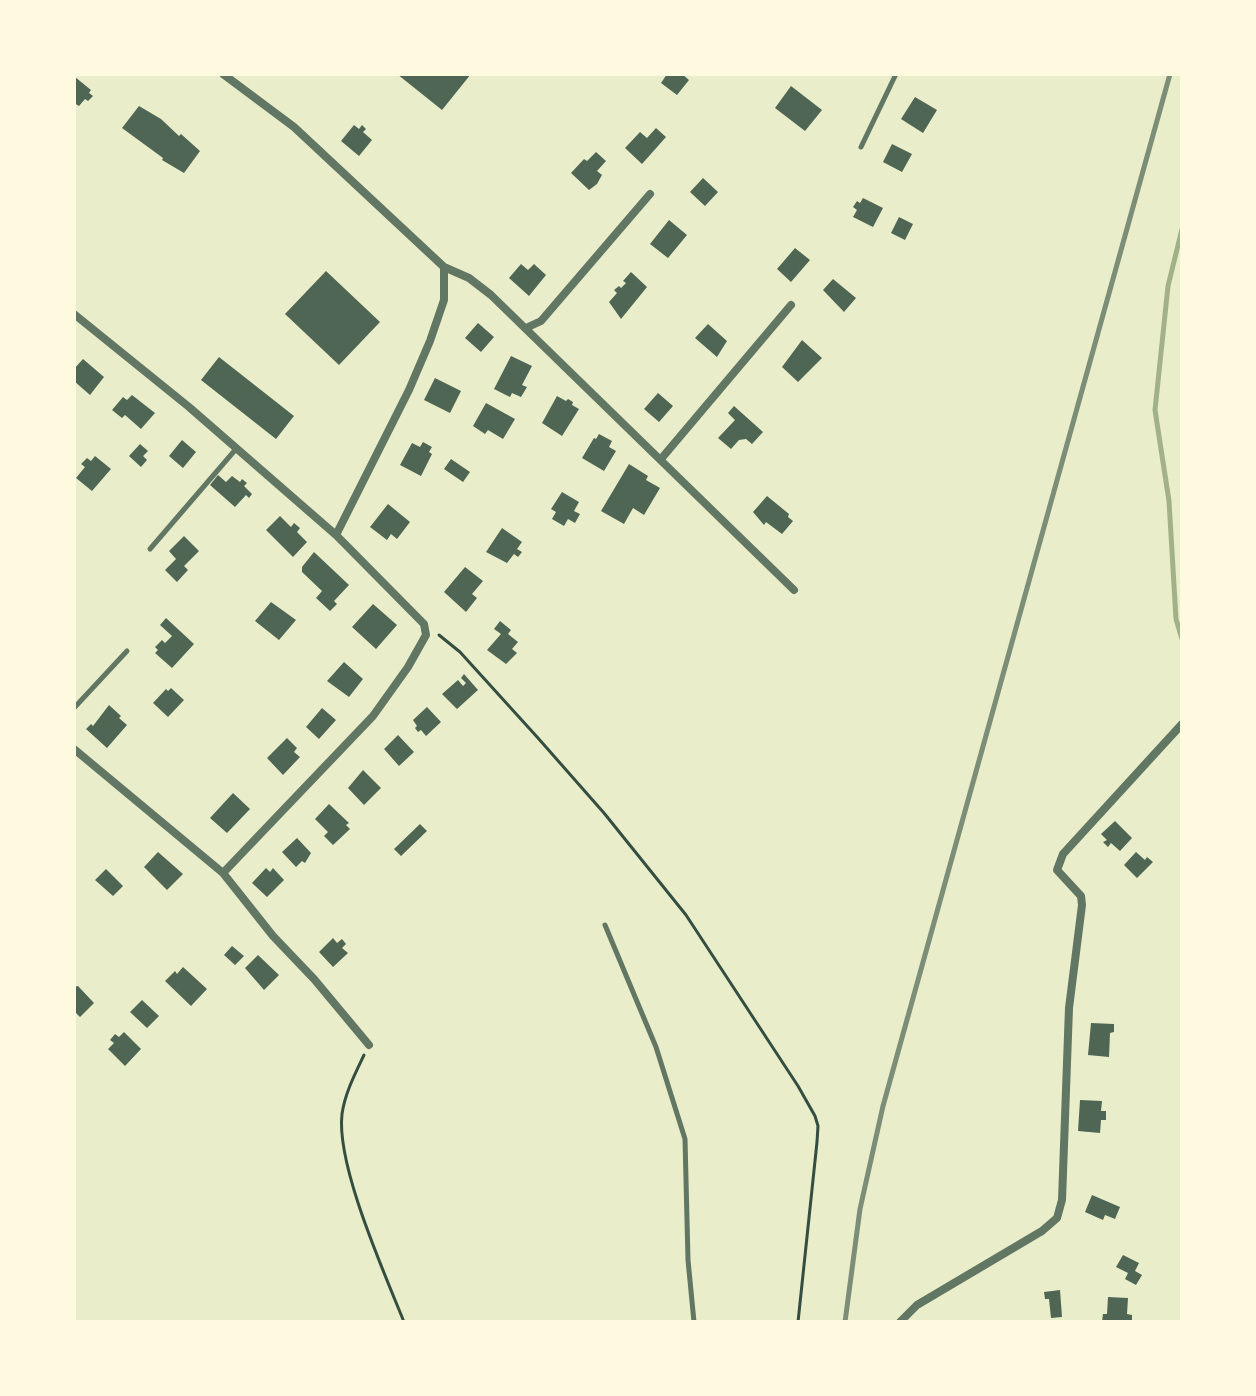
<!DOCTYPE html>
<style>
body{margin:0}
#map{position:relative;width:1256px;height:1396px;overflow:hidden;background:#e9edc9;font-family:"Source Serif 4",serif}
canvas{display:block}
.frame{position:absolute;inset:0;border:76px solid #fefae0;pointer-events:none}
</style>
<div id="map">
<canvas width="1256" height="1396"></canvas>
<div class="frame"></div>
</div>
<script>
const ctx = document.querySelector('canvas').getContext('2d');
ctx.lineJoin = 'round';
function trace(path, color, width, dash) { ctx.strokeStyle = color; ctx.lineWidth = width; ctx.lineCap = dash ? 'butt' : 'round'; ctx.setLineDash(dash || []); ctx.stroke(path); }
function paint(path, color) { ctx.fillStyle = color; ctx.fill(path, 'evenodd'); }
trace(new Path2D(`
 M 1182,229 L 1168,286 L 1155,410 L 1169,501 L 1176,619 L 1182,639`), '#a3b18a', 5);
paint(new Path2D(`
 M 397,74 L 471,74 L 442,110 Z
 M 667,74 L 682,74 L 689,80 L 677,95 L 661,83 Z
 M 75,77 L 91,90 L 89,93 L 93,96 L 88,101 L 85,99 L 79,106 L 74,103 Z
 M 791,86 L 822,110 L 805,131 L 775,108 Z
 M 915,97 L 937,110 L 923,133 L 901,119 Z
 M 139,106 L 161,119 L 179,136 L 181,134 L 200,151 L 184,173 L 162,160 L 163,158 L 122,128 Z
 M 354,125 L 359,129 L 362,125 L 366,129 L 363,132 L 372,140 L 359,156 L 341,141 Z
 M 656,128 L 666,137 L 642,164 L 625,148 L 640,132 L 647,138 Z
 M 892,144 L 912,154 L 902,172 L 883,162 Z
 M 596,152 L 606,161 L 597,171 L 602,175 L 597,184 L 589,190 L 571,173 L 584,159 L 587,161 Z
 M 703,178 L 718,192 L 705,206 L 690,192 Z
 M 863,198 L 883,208 L 873,227 L 853,217 L 857,210 L 853,207 L 857,201 L 860,203 Z
 M 899,217 L 913,224 L 905,240 L 891,233 Z
 M 669,220 L 687,235 L 668,258 L 650,244 Z
 M 795,248 L 810,260 L 791,282 L 777,269 Z
 M 521,264 L 528,270 L 534,264 L 546,275 L 529,296 L 509,278 Z
 M 326,271 L 380,322 L 339,365 L 285,314 Z
 M 631,272 L 647,287 L 621,319 L 609,302 L 617,293 L 614,290 L 619,286 L 621,288 L 626,283 L 623,281 Z
 M 833,279 L 856,298 L 844,312 L 823,290 Z
 M 478,323 L 494,337 L 481,352 L 465,338 Z
 M 708,324 L 727,341 L 717,357 L 695,338 Z
 M 802,340 L 822,358 L 798,382 L 782,367 Z
 M 511,356 L 532,366 L 522,385 L 527,387 L 521,397 L 512,393 L 510,397 L 494,389 Z
 M 219,357 L 294,416 L 276,439 L 201,380 Z
 M 83,359 L 104,377 L 90,395 L 74,381 L 74,369 Z
 M 435,378 L 461,391 L 450,413 L 424,400 Z
 M 658,393 L 673,406 L 659,422 L 644,409 Z
 M 132,395 L 155,413 L 141,429 L 125,415 L 122,418 L 112,410 L 123,397 L 127,400 Z
 M 557,396 L 566,401 L 568,399 L 573,402 L 572,405 L 579,409 L 562,436 L 542,423 Z
 M 486,403 L 515,419 L 503,439 L 488,430 L 485,434 L 473,426 Z
 M 734,406 L 763,432 L 752,444 L 746,439 L 739,440 L 731,449 L 718,438 L 735,420 L 728,413 Z
 M 599,434 L 612,441 L 609,447 L 616,451 L 604,471 L 582,458 L 594,438 L 596,439 Z
 M 182,440 L 196,452 L 183,468 L 169,456 Z
 M 423,442 L 432,447 L 429,452 L 432,454 L 421,476 L 400,465 L 412,443 L 420,447 Z
 M 140,444 L 148,451 L 143,456 L 147,460 L 141,467 L 129,456 Z
 M 95,456 L 111,469 L 92,491 L 76,478 L 85,467 L 81,464 L 87,458 L 91,461 Z
 M 451,459 L 470,472 L 463,482 L 444,469 Z
 M 629,464 L 648,476 L 646,480 L 660,488 L 644,515 L 633,508 L 624,524 L 601,511 Z
 M 218,475 L 226,482 L 232,476 L 240,482 L 242,479 L 247,483 L 244,486 L 252,494 L 249,498 L 246,495 L 235,507 L 210,485 Z
 M 562,492 L 579,502 L 574,511 L 580,514 L 575,523 L 568,519 L 564,526 L 552,519 L 556,512 L 551,509 Z
 M 767,496 L 789,514 L 788,517 L 793,521 L 782,534 L 766,522 L 764,525 L 753,512 Z
 M 388,504 L 410,522 L 397,539 L 391,534 L 387,540 L 370,527 Z
 M 280,516 L 291,527 L 294,523 L 300,528 L 297,532 L 307,542 L 293,557 L 266,530 Z
 M 502,528 L 522,542 L 517,549 L 522,552 L 518,557 L 514,554 L 507,563 L 486,552 Z
 M 184,536 L 199,551 L 184,566 L 188,570 L 177,582 L 165,570 L 176,559 L 169,551 Z
 M 314,552 L 349,585 L 334,601 L 337,604 L 330,611 L 316,598 L 322,591 L 302,572 L 302,567 Z
 M 465,567 L 483,581 L 472,594 L 477,598 L 466,612 L 444,592 Z
 M 271,602 L 296,620 L 279,640 L 255,621 Z
 M 373,604 L 397,625 L 376,649 L 352,627 Z
 M 166,618 L 194,644 L 172,668 L 155,653 L 158,650 L 155,647 L 162,640 L 165,643 L 172,636 L 160,625 Z
 M 500,621 L 511,630 L 508,634 L 518,642 L 512,649 L 517,653 L 506,664 L 487,650 L 501,634 L 494,629 Z
 M 344,662 L 363,679 L 349,697 L 327,681 Z
 M 464,674 L 478,690 L 457,709 L 442,694 L 458,680 L 463,686 L 466,683 L 461,678 Z
 M 171,688 L 184,700 L 168,717 L 153,703 L 166,689 L 168,691 Z
 M 109,705 L 121,716 L 119,718 L 127,725 L 107,748 L 86,729 L 91,724 L 93,726 Z
 M 427,707 L 441,722 L 426,736 L 421,730 L 418,732 L 415,728 L 417,726 L 413,720 Z
 M 322,708 L 336,720 L 319,739 L 306,727 Z
 M 398,735 L 414,752 L 399,766 L 384,749 Z
 M 287,738 L 297,748 L 294,752 L 300,757 L 283,775 L 267,758 Z
 M 363,770 L 381,788 L 364,805 L 348,788 Z
 M 233,793 L 250,809 L 227,833 L 210,818 Z
 M 329,804 L 349,823 L 346,825 L 350,829 L 333,845 L 324,836 L 328,832 L 315,819 Z
 M 1115,821 L 1132,838 L 1120,851 L 1111,843 L 1108,847 L 1103,842 L 1107,840 L 1101,834 Z
 M 420,824 L 427,831 L 401,856 L 394,849 Z
 M 297,838 L 311,853 L 305,863 L 302,861 L 296,867 L 282,852 Z
 M 158,852 L 183,874 L 167,890 L 144,867 Z
 M 1136,852 L 1145,860 L 1147,857 L 1153,862 L 1137,878 L 1124,865 Z
 M 266,868 L 270,872 L 273,868 L 284,880 L 267,897 L 252,883 Z
 M 106,869 L 123,886 L 113,896 L 95,880 Z
 M 333,938 L 337,943 L 342,939 L 346,944 L 342,948 L 348,953 L 333,967 L 319,952 Z
 M 232,946 L 244,956 L 235,965 L 224,955 Z
 M 258,955 L 279,975 L 264,990 L 245,968 Z
 M 183,967 L 207,989 L 191,1006 L 165,981 L 175,971 L 177,974 Z
 M 78,986 L 94,1003 L 80,1017 L 74,1011 L 74,987 Z
 M 142,1000 L 159,1016 L 147,1028 L 130,1012 Z
 M 1091,1023 L 1114,1024 L 1114,1032 L 1110,1033 L 1109,1057 L 1088,1055 Z
 M 124,1032 L 141,1049 L 125,1066 L 108,1049 L 114,1043 L 110,1040 L 115,1034 L 119,1037 Z
 M 1080,1100 L 1102,1101 L 1101,1111 L 1106,1111 L 1106,1120 L 1101,1120 L 1100,1133 L 1078,1131 Z
 M 1092,1195 L 1120,1207 L 1115,1219 L 1105,1215 L 1103,1220 L 1085,1212 Z
 M 1123,1255 L 1139,1263 L 1135,1271 L 1142,1275 L 1136,1285 L 1125,1279 L 1128,1273 L 1116,1267 Z
 M 1060,1290 L 1062,1317 L 1051,1318 L 1049,1299 L 1045,1299 L 1044,1292 Z
 M 1108,1297 L 1128,1298 L 1127,1314 L 1132,1315 L 1132,1322 L 1102,1322 L 1103,1314 L 1107,1314 Z`), '#4f6655');
trace(new Path2D(`
 M 439,635 L 460,652 L 538,738 L 604,813 L 686,915 L 798,1086 L 815,1116 L 818,1126 L 817,1142 L 798,1322
 M 364,1055 C 355,1074 345,1093 342,1114 C 336,1165 384,1272 404,1322`), '#344e41', 3);
trace(new Path2D(`
 M 861,147 L 896,74
 M 150,549 L 236,449
 M 74,708 L 127,651
 M 605,925 L 656,1047 L 685,1139 L 688,1260 L 694,1322`), '#617663', 5);
trace(new Path2D(`
 M 223,74 L 294,127 L 444,267 L 444,300 L 430,341 L 409,390 L 336,535
 M 444,267 L 469,278 L 491,295 L 794,590
 M 74,314 L 189,407 L 336,535 L 424,624 L 426,635 L 408,667 L 373,716 L 223,873
 M 526,328 L 541,321 L 650,194
 M 661,459 L 791,305
 M 74,749 L 223,873 L 273,936 L 314,979 L 369,1045
 M 900,1322 L 917,1305 L 1042,1231 L 1057,1218 L 1062,1200 L 1069,1008 L 1082,905 L 1081,896 L 1057,870 L 1063,854 L 1182,724`), '#617663', 8);
trace(new Path2D(`
 M 845,1322 L 860,1209 L 883,1106 L 1170,74`), '#7c8e77', 5);
</script>
